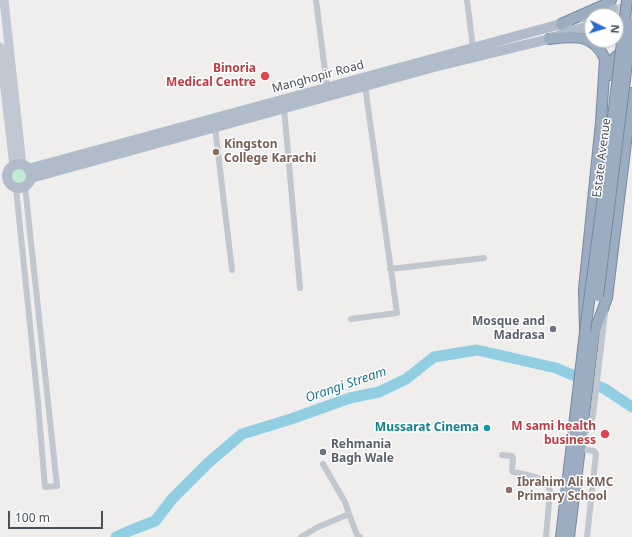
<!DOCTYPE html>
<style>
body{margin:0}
#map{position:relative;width:632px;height:537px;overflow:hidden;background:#f0eeed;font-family:"Noto Sans",sans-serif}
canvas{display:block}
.north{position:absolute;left:584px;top:8px;width:40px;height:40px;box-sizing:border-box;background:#fff;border:1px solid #b6b9bd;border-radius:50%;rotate:95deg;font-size:11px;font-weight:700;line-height:16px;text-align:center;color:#485059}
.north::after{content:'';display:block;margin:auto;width:14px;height:18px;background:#2b6bcd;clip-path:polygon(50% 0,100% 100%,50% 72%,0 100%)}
.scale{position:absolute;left:8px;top:511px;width:95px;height:18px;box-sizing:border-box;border:2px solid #485059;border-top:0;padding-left:5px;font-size:12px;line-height:14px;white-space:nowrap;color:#485059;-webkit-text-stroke:3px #fff;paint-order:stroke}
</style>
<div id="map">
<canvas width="632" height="537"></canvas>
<div class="north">N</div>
<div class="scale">100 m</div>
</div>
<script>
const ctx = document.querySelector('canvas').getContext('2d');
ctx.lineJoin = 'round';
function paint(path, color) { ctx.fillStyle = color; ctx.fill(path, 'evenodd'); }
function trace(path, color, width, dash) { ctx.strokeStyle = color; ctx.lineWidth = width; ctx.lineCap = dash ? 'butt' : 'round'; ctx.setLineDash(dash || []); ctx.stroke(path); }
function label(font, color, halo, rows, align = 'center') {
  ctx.font = font + ' "Noto Sans",sans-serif'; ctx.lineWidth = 3; ctx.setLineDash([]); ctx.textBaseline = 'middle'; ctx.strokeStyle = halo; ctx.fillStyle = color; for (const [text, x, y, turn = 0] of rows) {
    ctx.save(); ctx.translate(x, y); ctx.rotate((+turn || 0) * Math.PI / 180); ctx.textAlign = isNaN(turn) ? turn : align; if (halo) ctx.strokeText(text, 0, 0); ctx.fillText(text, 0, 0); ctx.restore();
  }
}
paint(new Path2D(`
 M9 176a9 9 0 1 1 18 0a9 9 0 1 1-18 0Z`), '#c0ead2');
trace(new Path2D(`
 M 116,537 L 134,529 L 155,521 L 173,498 L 208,463 L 242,434 L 291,419 L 350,398 L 379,392 L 406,379 L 434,357 L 477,350 L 556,368 L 605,389 L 632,407`), '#91cee2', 11);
trace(new Path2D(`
 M 613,9 L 632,9
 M 616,19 L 632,19`), '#cececf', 10, [10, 5]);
const trunk = new Path2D(`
 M 561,24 L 604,5 L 611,0
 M 549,39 C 574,36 593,33 605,59 L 601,122 L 584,289 L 585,332 L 561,537
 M 610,75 C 612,63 612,51 628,56
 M 594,333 L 607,298 L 632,93
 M 569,537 L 595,326`);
trace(trunk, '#7589a3', 12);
trace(new Path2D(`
 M 316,0 L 327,87
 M 467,0 L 473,48
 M 284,108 L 300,288
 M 215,127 L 232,270
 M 16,188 L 38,403 L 45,487 L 57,486 L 25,186
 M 390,269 L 484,258
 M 351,319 L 397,313 L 365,86
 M 584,437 L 593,416 L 605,313
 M 581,446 L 580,449 L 594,451 L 596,454 L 587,537
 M 502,455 L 512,456 L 513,458 L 512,471 L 513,472 C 526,475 547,476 550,491 L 546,537
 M 323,464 L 345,502 L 349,514
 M 301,537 L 318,527 L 349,514 L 357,535 L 360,537`), '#c0c7ce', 6);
trace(new Path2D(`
 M 4,0 L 22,165
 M 0,47 L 14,166`), '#c0c8d3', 9);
trace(new Path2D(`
 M 584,17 L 613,9
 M7 176a12 12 0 1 1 24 0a12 12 0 1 1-24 0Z
 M 28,169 L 568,22
 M 31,178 L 434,67 L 549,39 L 572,31 L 592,25`), '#b0bcca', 10);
trace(trunk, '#9dadc1', 10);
const trunkBridge = new Path2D(`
 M 598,296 L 632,23
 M 585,332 L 608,159 L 627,0`);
trace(trunkBridge, '#7589a3', 12, []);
trace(trunkBridge, '#9dadc1', 10);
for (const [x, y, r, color] of [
 [265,76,5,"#e0444e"],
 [216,152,4,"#8d6e63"],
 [553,329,4,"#6b7280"],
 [487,428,4,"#0f9aa8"],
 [605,434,5,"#e0444e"],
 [323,452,4,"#6b7280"],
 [509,490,4,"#8d6e63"]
]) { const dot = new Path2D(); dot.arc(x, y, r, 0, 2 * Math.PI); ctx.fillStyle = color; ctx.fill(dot); trace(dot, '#fff', 1.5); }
label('bold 12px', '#be3a42', '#fff', [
 ["Binoria",256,69],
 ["Medical Centre",256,83],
 ["M sami health",596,427],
 ["business",596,441]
], 'right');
label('12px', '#485059', '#fff', [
 ["Manghopir Road",318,77,-15],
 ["Estate Avenue",602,158,-83]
]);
label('bold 12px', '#785e54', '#fff', [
 ["Kingston",224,145],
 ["College Karachi",224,159],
 ["Ibrahim Ali KMC",517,483],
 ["Primary School",517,497]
], 'left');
label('bold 12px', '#5b616d', '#fff', [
 ["Mosque and",545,322],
 ["Madrasa",545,336],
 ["Rehmania",331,445,"left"],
 ["Bagh Wale",331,459,"left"]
], 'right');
label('bold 12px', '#0d838f', '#fff', [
 ["Mussarat Cinema",479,428]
], 'right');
label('italic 13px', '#1a7a99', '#fff', [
 ["Orangi Stream",346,385,-19]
]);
</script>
